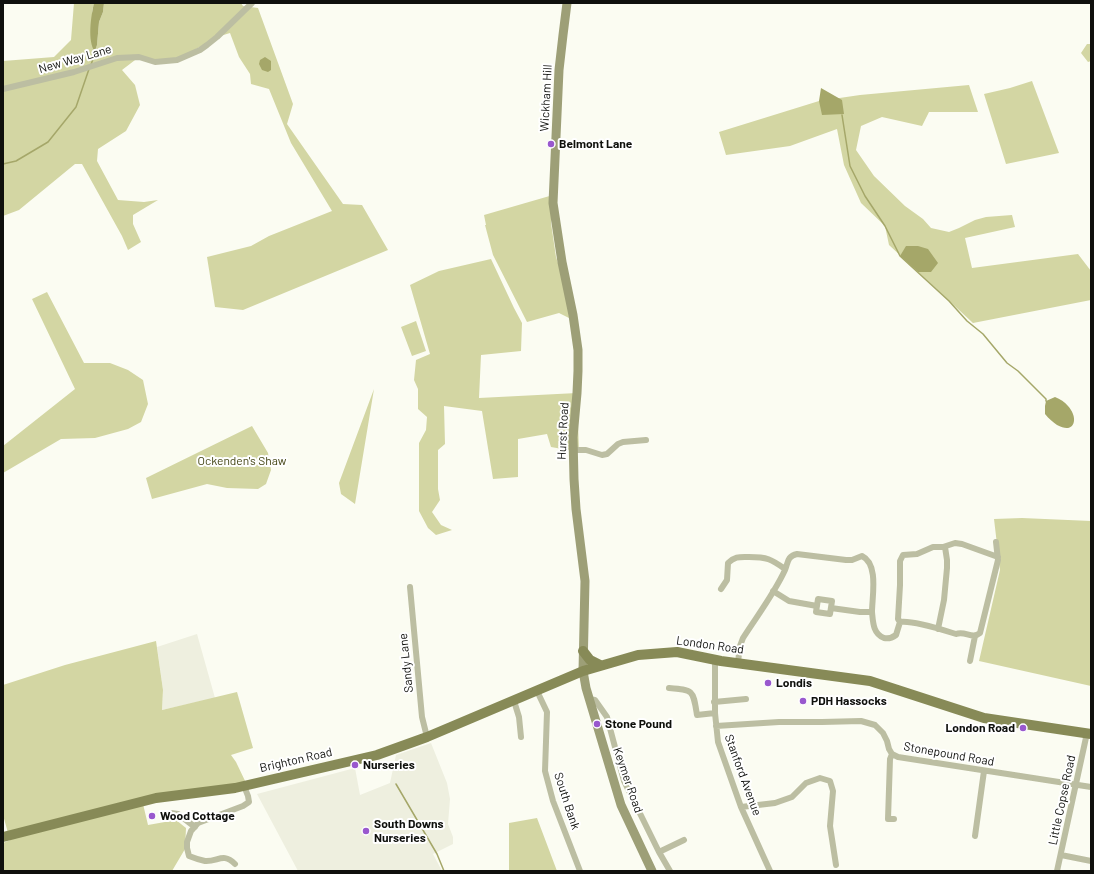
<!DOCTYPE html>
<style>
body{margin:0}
#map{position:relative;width:1094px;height:874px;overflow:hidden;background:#fbfcf2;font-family:Barlow,sans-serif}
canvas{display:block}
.frame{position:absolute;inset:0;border:4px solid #0f100d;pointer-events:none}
</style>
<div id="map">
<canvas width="1094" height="874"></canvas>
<div class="frame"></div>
</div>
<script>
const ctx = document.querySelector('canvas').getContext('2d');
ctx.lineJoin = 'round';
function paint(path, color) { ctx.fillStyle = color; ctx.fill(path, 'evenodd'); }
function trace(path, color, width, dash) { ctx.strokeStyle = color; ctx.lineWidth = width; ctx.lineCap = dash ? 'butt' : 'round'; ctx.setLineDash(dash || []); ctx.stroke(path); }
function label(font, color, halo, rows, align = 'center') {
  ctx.font = font + ' Barlow,sans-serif'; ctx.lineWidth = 4; ctx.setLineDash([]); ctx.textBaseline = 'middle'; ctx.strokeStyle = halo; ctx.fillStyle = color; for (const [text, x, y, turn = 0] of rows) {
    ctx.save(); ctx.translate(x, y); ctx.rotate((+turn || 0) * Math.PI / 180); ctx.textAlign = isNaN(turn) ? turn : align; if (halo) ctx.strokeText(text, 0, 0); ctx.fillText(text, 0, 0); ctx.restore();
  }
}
paint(new Path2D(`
 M 197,634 L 215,698 L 162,710 L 163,690 L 157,647 Z
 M 431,743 L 447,783 L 450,799 L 448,824 L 453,837 L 453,844 L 433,854 L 442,871 L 298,871 L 257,794 L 355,768 L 360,795 L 390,783 L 396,755 Z`), '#eeefdf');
paint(new Path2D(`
 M 74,3 L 94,3 L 92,12 L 95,52 L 97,45 L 99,22 L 103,12 L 104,3 L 241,3 L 243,6 L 258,8 L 293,104 L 287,124 L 343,204 L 362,205 L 388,250 L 243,310 L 215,307 L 207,257 L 251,246 L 269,236 L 332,211 L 291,143 L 269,89 L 251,84 L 250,74 L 239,57 L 230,33 L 217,37 L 177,60 L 155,62 L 139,57 L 122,70 L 135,85 L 140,105 L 126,131 L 98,149 L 97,161 L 118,200 L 144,202 L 158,200 L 133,215 L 133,224 L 141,242 L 128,250 L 122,236 L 82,164 L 75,164 L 19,210 L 3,216 L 3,61 L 54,57 L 71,40 Z
 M 1087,44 L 1091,44 L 1091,61 L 1088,62 L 1081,53 Z
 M 1032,81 L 1059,153 L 1006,164 L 984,94 L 1010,88 Z
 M 969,85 L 978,112 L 929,112 L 922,126 L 882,117 L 861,126 L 856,150 L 874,176 L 905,206 L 923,219 L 931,228 L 949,232 L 959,228 L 975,220 L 986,217 L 1012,215 L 1015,227 L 965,238 L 972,268 L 1078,254 L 1091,271 L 1091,300 L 973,323 L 889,245 L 885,226 L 861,203 L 844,165 L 837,129 L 790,146 L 726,155 L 719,132 L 819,101 L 860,95 Z
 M 553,195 L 551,223 L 556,257 L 565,284 L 573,320 L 559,313 L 527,322 L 493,255 L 485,225 L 486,225 L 484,215 Z
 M 491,259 L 514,308 L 522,323 L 521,351 L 481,355 L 479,398 L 577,393 L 579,452 L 551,447 L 547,434 L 518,439 L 518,477 L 493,479 L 482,411 L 444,406 L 445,444 L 438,450 L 438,489 L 440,500 L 432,512 L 441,525 L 452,530 L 436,535 L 428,528 L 419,511 L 419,443 L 426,430 L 427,417 L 418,409 L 418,389 L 414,380 L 416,360 L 430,354 L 410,285 L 439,271 Z
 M 47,292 L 84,363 L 110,363 L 128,370 L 143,380 L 148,404 L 141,422 L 128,429 L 95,438 L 61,439 L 3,473 L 3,446 L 75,389 L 32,299 Z
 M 416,321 L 426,351 L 412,356 L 401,327 Z
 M 374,389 L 355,504 L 341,494 L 339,483 Z
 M 252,426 L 268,453 L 271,470 L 266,484 L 258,489 L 227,488 L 207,484 L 152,499 L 146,478 Z
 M 1022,518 L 1091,521 L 1091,686 L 979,661 L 1000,570 L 994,519 Z
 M 156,641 L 163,690 L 162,710 L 237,692 L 253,748 L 231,755 L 236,762 L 247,785 L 143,804 L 148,825 L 176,820 L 186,828 L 185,849 L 172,871 L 3,871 L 3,843 L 10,840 L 3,815 L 3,685 L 65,665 Z
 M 537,818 L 557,871 L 509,871 L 509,823 Z`), '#d3d6a3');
paint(new Path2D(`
 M 94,3 L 104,3 L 103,12 L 99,22 L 97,45 L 95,52 C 87,41 91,16 94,3 Z
 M 265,57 L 271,61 L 271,70 L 268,72 L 262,70 L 259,64 L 260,60 Z
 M 821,88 L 842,100 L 844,114 L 822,115 L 819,101 Z
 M 906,246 L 918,246 L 928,249 L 938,263 L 931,272 L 918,272 L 900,256 Z
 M 1055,397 C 1060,399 1065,402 1068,406 C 1079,418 1075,435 1057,425 C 1053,422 1049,419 1045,414 L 1045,406 L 1046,401 Z`), '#a5a769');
trace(new Path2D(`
 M 91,65 L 95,52
 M 842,115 L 850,166 L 865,196 L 885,226 L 900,256 L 949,301 L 967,321 L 983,334 L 1007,363 L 1018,371 L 1046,399 L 1046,401
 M 3,164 L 16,161 L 48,142 L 76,107 L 89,69
 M 396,784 L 437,854 L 444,871`), '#a5a769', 1.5);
trace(new Path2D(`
 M 3,89 L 74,72 L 117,58 L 139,57 L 155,62 L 177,60 L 200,50 L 207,45 L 217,37 L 252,3
 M 573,450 L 586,450 L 602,455 L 607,454 L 618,444 L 623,442 L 646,440
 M 410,587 L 422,717 L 427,737
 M 721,589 L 727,580 L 728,563 C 735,556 740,557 749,557 C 767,557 771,559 785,569
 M 773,591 L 789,601 L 817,606
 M 818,599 L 832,601 L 830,614 L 816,612 Z
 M 831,608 L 860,612 L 872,612 C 873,622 873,634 884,638 C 889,639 892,638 896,635 L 900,622 C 913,620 943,630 956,634 C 965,630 972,640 980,633 L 998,560 L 996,542
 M 900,622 L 898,619 L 900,585 L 900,561 L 903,555 L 917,554 L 933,547 L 943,547 L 955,543 L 962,544 L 998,557
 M 938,629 L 944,600 L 947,568 L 947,560 L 945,547
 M 715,659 L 715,713 L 718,742 L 741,807 L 770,871
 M 970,661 L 975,636
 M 738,662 L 740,646 L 743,638 C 757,616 774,594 785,570 C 788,563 787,556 797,554 L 846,560 L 852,560 L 862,556 C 879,564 872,597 872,612
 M 669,688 C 694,690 693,690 697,715 L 715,713
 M 537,691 L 547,712 L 545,771 L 553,801 L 580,871
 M 589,699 L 595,700 L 607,717 L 624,781 L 659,852 L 670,871
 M 514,701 L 519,717 L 521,737
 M 714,702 L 746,699
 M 716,726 L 779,722 L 822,722 L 861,721 L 875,725 L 883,733 L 887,741 L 889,749 L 892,754 L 898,757 L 1091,787
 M 892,754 L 890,759 L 888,819 L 894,819
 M 741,807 L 775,803 L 792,797 L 806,783 L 820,778 L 830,781 L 833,791 L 830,826 L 836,865
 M 171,813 L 178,814 L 195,827
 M 975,836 L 984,771
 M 659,852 L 684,840
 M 1061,855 L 1091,861
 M 235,864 C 223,852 218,862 205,861 C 200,860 194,858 189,856 L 187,848 L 187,842 L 191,831 L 198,823 L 243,806 L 249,802 L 248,796 L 244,786
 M 1057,871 L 1087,733`), '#bcbea2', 6);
trace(new Path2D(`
 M 567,3 L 563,35 L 559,70 L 553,203 L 562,262 L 573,315 L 578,350 L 578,371 L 577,393 L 573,437 L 574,479 L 576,509 L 585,581 L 583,671 L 586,688 L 621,805 L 652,871`), '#9d9f77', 9);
trace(new Path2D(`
 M 583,651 L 590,660 L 600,665
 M 3,837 L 156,798 L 235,788 L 377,755 L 427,737 L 583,671 L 638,655 L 677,652 L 721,661 L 870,681 L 984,718 L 1091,734`), '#878a57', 10);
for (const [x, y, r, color] of [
 [551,144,4,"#9958ce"],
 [768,683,4,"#9958ce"],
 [803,701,4,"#9958ce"],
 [597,724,4,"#9958ce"],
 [1023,728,4,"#9958ce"],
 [355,765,4,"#9958ce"],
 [152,816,4,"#9958ce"],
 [366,831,4,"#9958ce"]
]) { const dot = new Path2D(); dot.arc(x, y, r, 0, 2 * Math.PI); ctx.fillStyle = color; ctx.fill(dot); trace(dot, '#fff', 1.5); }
label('12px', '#0f100d', '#fff', [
 ["New Way Lane",75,59,-16],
 ["Wickham Hill",546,98,-87],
 ["Hurst Road",563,431,-87],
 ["London Road",710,645,8],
 ["Sandy Lane",406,663,-96],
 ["Stonepound Road",949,754,10],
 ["Brighton Road",296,760,-13],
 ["Stanford Avenue",743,775,70],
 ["Keymer Road",628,780,71],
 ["Little Copse Road",1062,800,-78],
 ["South Bank",567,801,72]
]);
label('bold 12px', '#0f100d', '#fff', [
 ["Belmont Lane",559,144],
 ["Londis",776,683],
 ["PDH Hassocks",811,701],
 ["Stone Pound",605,724],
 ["London Road",1015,728,"right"],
 ["Nurseries",363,765],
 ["Wood Cottage",160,816],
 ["South Downs",374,824],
 ["Nurseries",374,838]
], 'left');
label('12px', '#444515', '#fff', [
 ["Ockenden's Shaw",242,461]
]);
</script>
